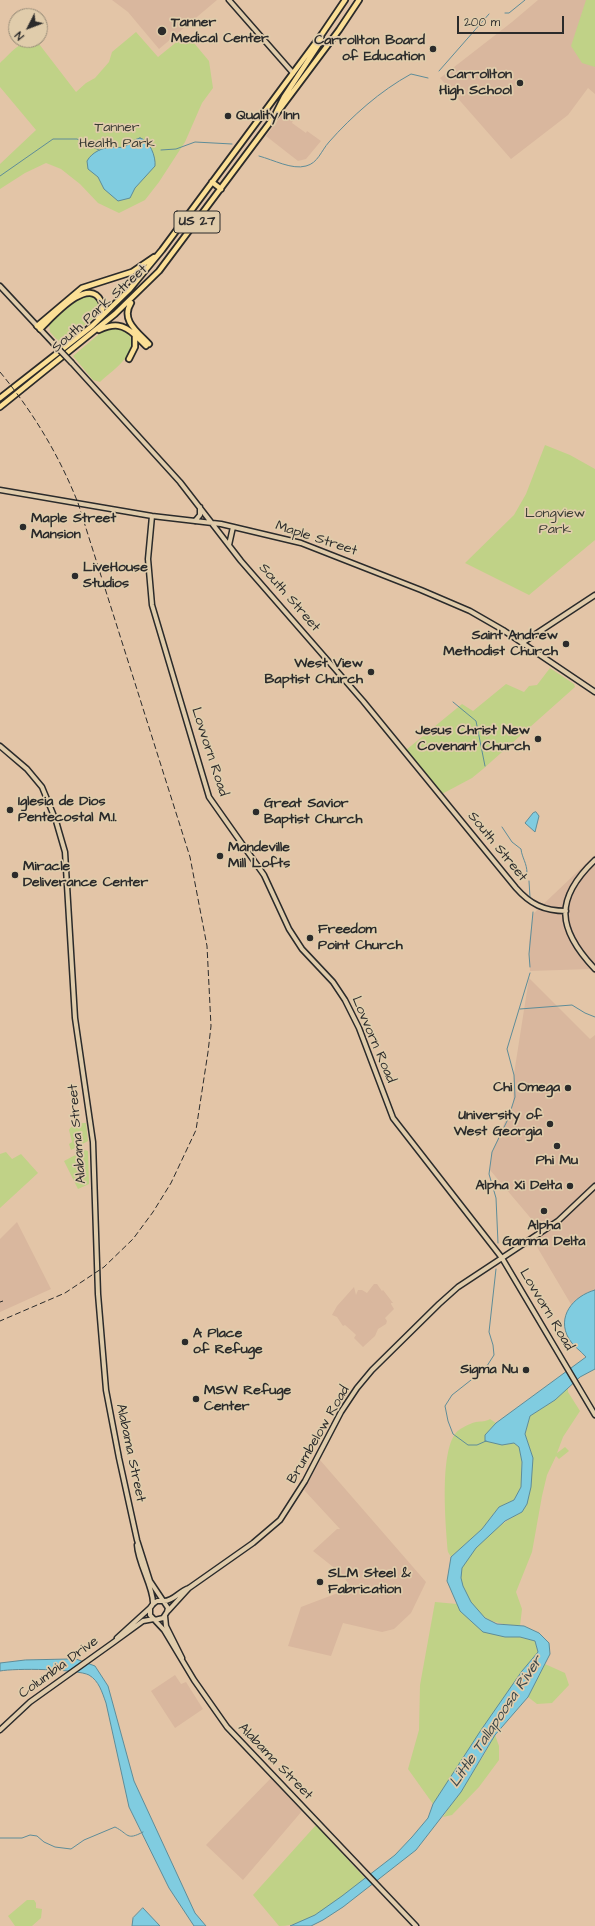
<!DOCTYPE html>
<style>
body{margin:0}
#map{position:relative;width:595px;height:1926px;overflow:hidden;background:#e3c5a7;font-family:"Architects Daughter",sans-serif}
canvas{display:block}
.north{position:absolute;left:8px;top:8px;width:40px;height:40px;box-sizing:border-box;background:#e0ccab;border:1px solid #988c78;border-radius:50%;rotate:228deg;font-size:11px;font-weight:700;line-height:16px;text-align:center;color:#2b2b2b}
.north::after{content:'';display:block;margin:auto;width:14px;height:18px;background:#2b2b2b;clip-path:polygon(50% 0,100% 100%,50% 72%,0 100%)}
.scale{position:absolute;left:457px;top:16px;width:107px;height:18px;box-sizing:border-box;border:2px solid #2b2b2b;border-top:0;padding-left:5px;font-size:12px;line-height:14px;white-space:nowrap;color:#2b2b2b;-webkit-text-stroke:3px #e0ccab;paint-order:stroke}
</style>
<div id="map">
<canvas width="595" height="1926"></canvas>
<div class="north">N</div>
<div class="scale">200 m</div>
</div>
<script>
const ctx = document.querySelector('canvas').getContext('2d');
ctx.lineJoin = 'round';
function paint(path, color) { ctx.fillStyle = color; ctx.fill(path, 'evenodd'); }
function trace(path, color, width, dash) { ctx.strokeStyle = color; ctx.lineWidth = width; ctx.lineCap = dash ? 'butt' : 'round'; ctx.setLineDash(dash || []); ctx.stroke(path); }
function label(font, color, halo, rows, align = 'center') {
  ctx.font = font + ' "Architects Daughter",sans-serif'; ctx.lineWidth = 3.5; ctx.setLineDash([]); ctx.textBaseline = 'middle'; ctx.strokeStyle = halo; ctx.fillStyle = color; for (const [text, x, y, turn = 0] of rows) {
    ctx.save(); ctx.translate(x, y); ctx.rotate((+turn || 0) * Math.PI / 180); ctx.textAlign = isNaN(turn) ? turn : align; if (halo) ctx.strokeText(text, 0, 0); ctx.fillText(text, 0, 0); ctx.restore();
  }
}
paint(new Path2D(`
 M 112,0 L 217,0 L 159,49 L 128,12 Z
 M 538,0 L 595,0 L 595,94 L 588,88 L 568,115 L 511,159 L 440,78 L 512,22 Z
 M 285,114 L 293,120 L 292,123 L 306,133 L 307,131 L 321,141 L 306,159 L 298,161 L 266,136 L 281,116 Z
 M 595,855 L 595,974 L 590,969 L 530,971 L 529,942 L 533,914 Z
 M 529,978 L 590,1039 L 595,1035 L 595,1292 L 572,1306 L 530,1235 L 539,1228 L 490,1170 L 492,1152 L 513,1103 L 514,1074 Z
 M 17,1222 L 51,1289 L 0,1312 L 0,1239 Z
 M 374,1284 L 377,1284 L 382,1291 L 383,1290 L 393,1303 L 391,1303 L 391,1304 L 394,1309 L 385,1318 L 387,1321 L 386,1324 L 378,1329 L 375,1336 L 363,1347 L 354,1338 L 356,1335 L 354,1333 L 345,1325 L 343,1326 L 337,1317 L 332,1315 L 337,1306 L 354,1287 L 356,1295 L 358,1290 L 362,1290 L 367,1293 Z
 M 320,1460 L 426,1582 L 411,1613 L 394,1629 L 382,1632 L 343,1623 L 331,1656 L 288,1646 L 301,1607 L 351,1588 L 342,1574 L 313,1551 L 337,1529 L 340,1529 L 304,1490 Z
 M 175,1675 L 181,1684 L 186,1682 L 203,1709 L 175,1728 L 151,1691 Z
 M 271,1778 L 302,1811 L 243,1880 L 206,1845 Z`), '#d9b79e');
paint(new Path2D(`
 M 586,0 L 595,0 L 595,67 L 582,63 L 571,46 Z
 M 136,32 L 158,57 L 179,40 L 189,37 L 209,61 L 213,88 L 202,103 L 185,142 L 159,182 L 145,200 L 119,213 L 98,203 L 80,184 L 61,169 L 46,163 L 25,173 L 0,189 L 0,164 L 36,130 L 0,87 L 0,63 C 11,53 20,40 36,40 L 76,92 L 86,83 L 95,78 L 109,62 L 112,52 Z
 M 90,295 L 100,303 L 97,315 L 61,344 L 50,332 L 49,324 L 78,299 Z
 M 112,327 L 126,329 C 143,351 115,368 100,382 L 93,380 L 73,356 L 105,329 Z
 M 545,445 L 570,455 L 595,469 L 595,540 L 529,595 L 465,563 L 514,515 L 526,494 Z
 M 550,668 L 574,684 L 575,687 L 483,769 L 472,778 L 442,794 L 406,750 L 462,704 L 473,711 L 506,684 L 524,692 L 529,686 L 537,685 Z
 M 86,1123 L 88,1141 L 71,1150 L 69,1144 L 72,1142 L 69,1130 C 72,1124 79,1123 86,1123 Z
 M 85,1150 L 88,1151 L 89,1184 L 78,1189 L 64,1161 Z
 M 6,1152 L 12,1159 L 21,1154 L 38,1173 L 0,1208 L 0,1154 Z
 M 568,1387 L 568,1392 L 580,1411 L 563,1437 L 557,1453 L 565,1447 L 569,1451 L 559,1459 L 556,1456 L 547,1475 L 542,1496 L 532,1552 L 516,1592 L 522,1609 L 520,1626 C 495,1623 484,1623 469,1599 C 464,1591 459,1581 461,1570 C 467,1548 502,1522 522,1512 L 533,1458 L 525,1434 L 530,1416 L 555,1400 Z
 M 490,1419 L 496,1423 L 485,1435 L 502,1445 L 514,1443 L 519,1447 L 522,1462 L 521,1487 L 514,1500 L 499,1507 L 482,1529 L 451,1557 L 448,1552 C 446,1528 438,1445 459,1430 C 463,1427 471,1423 476,1422 C 482,1421 485,1422 490,1419 Z
 M 435,1602 L 457,1604 L 460,1611 L 505,1637 L 520,1637 L 535,1641 L 538,1652 L 522,1671 L 433,1804 L 408,1769 L 419,1730 L 420,1685 Z
 M 545,1664 L 565,1673 L 569,1685 L 552,1703 L 537,1704 L 528,1697 Z
 M 495,1735 L 499,1746 L 499,1760 L 479,1787 L 452,1815 L 443,1817 L 484,1755 Z
 M 316,1825 L 365,1878 C 341,1897 312,1926 279,1926 L 253,1895 Z
 M 27,1900 L 34,1900 L 36,1903 L 36,1908 L 42,1909 L 41,1918 L 32,1926 L 15,1926 L 8,1916 Z`), '#c0d287');
const water = new Path2D(`
 M 140,138 C 150,140 156,157 155,166 L 135,188 L 130,198 L 118,201 L 104,189 L 98,177 L 88,169 L 87,161 C 92,152 103,147 114,147 C 117,147 121,148 124,147 C 130,144 132,140 140,138 Z
 M 536,812 L 539,816 L 535,832 L 525,823 L 533,813 Z
 M 595,1290 L 595,1369 L 580,1377 L 555,1400 L 530,1416 L 525,1434 L 533,1458 L 531,1487 L 527,1504 L 522,1512 L 505,1521 L 476,1548 L 462,1568 L 461,1578 L 463,1586 L 471,1602 L 485,1618 L 497,1624 L 524,1626 L 539,1633 L 549,1643 L 550,1654 L 528,1697 L 495,1735 L 461,1792 L 416,1850 L 343,1907 L 323,1920 L 311,1926 L 290,1926 L 315,1915 L 342,1896 L 395,1855 L 412,1837 L 428,1818 L 433,1804 L 481,1730 L 522,1671 L 538,1652 L 535,1641 L 520,1637 L 505,1637 L 483,1632 L 460,1611 L 447,1581 L 451,1557 L 482,1529 L 499,1507 L 514,1500 L 521,1487 L 522,1462 L 519,1447 L 514,1443 L 502,1445 L 485,1441 L 485,1435 L 496,1423 L 586,1357 C 581,1351 573,1346 569,1339 C 556,1317 573,1296 595,1290 Z
 M 76,1659 L 95,1666 L 108,1686 L 134,1781 L 195,1913 L 206,1926 L 194,1926 L 169,1888 L 129,1807 L 106,1703 C 102,1692 99,1681 89,1675 C 77,1669 15,1668 0,1671 L 0,1663 L 25,1660 Z
 M 143,1908 L 160,1926 L 132,1926 L 133,1918 Z`);
paint(water, '#80cce0');
trace(water, '#5e8c98', 1);
trace(new Path2D(`
 M 505,13 L 509,13 L 525,0
 M 439,71 L 489,14
 M 161,150 L 176,149 L 195,142 L 232,144
 M 259,156 C 274,160 292,170 306,166 C 318,163 321,151 329,142 C 352,116 380,91 411,74 L 428,78
 M 0,176 L 53,139 L 77,139 L 99,150
 M 453,702 L 476,721 L 485,766
 M 502,827 L 512,842 L 521,849 C 522,858 527,863 527,873
 M 529,881 L 530,897
 M 530,967 L 529,954 L 533,912
 M 520,1009 L 572,1005 L 585,1013 L 595,1017
 M 498,1243 L 496,1198 L 489,1174 L 492,1152 L 508,1119 L 515,1097 L 514,1075 L 507,1049 L 530,973
 M 486,1441 L 477,1445 L 468,1445 L 453,1434 L 448,1421 L 445,1406 L 452,1395 L 485,1369 L 494,1355 L 493,1345 L 489,1332 L 496,1269
 M 0,1838 L 22,1838 L 30,1835 L 37,1836 L 44,1842 L 55,1847 L 71,1849 L 84,1840 L 115,1827 C 129,1834 126,1841 143,1832`), '#5e8c98', 1);
const secondary = new Path2D(`
 M 229,0 L 293,73
 M 0,286 L 53,343
 M 72,363 L 180,482 L 241,561 L 363,701 L 516,888 C 530,904 544,911 566,911
 M 0,490 L 152,516 L 221,524 L 301,543 L 421,590 L 470,611 L 503,630 L 595,692
 M 152,516 L 148,559 L 152,605 L 209,797 L 264,875 L 289,929 L 302,949 L 333,982 L 345,1000 L 359,1028 L 393,1118 L 502,1258 L 595,1415
 M 195,521 L 200,515 L 200,507
 M 229,545 L 233,527
 M 522,643 L 595,595
 M 0,746 L 27,769 L 42,787 L 56,821 L 65,852 L 75,1018 L 93,1142 L 98,1294 L 106,1390 L 119,1458 L 137,1540 L 150,1581 L 168,1608 L 167,1612 L 163,1618 L 155,1620
 M 595,860 C 554,899 557,929 595,969
 M 137,1545 C 138,1564 154,1588 153,1604
 M 162,1601 L 157,1601 L 153,1604 L 150,1608 L 150,1615 L 164,1630 L 194,1680 L 227,1727 L 416,1926
 M 164,1601 C 174,1601 179,1591 189,1588 L 253,1543 L 280,1520 L 305,1481 L 341,1412 L 357,1388 L 372,1370 L 439,1304 L 458,1287 L 558,1221 L 595,1186
 M 168,1611 L 189,1588
 M 165,1616 L 166,1626 L 182,1658
 M 117,1638 L 150,1608
 M 0,1730 L 30,1702 L 114,1642 L 143,1621 L 154,1619`);
const primary = new Path2D(`
 M 276,113 L 284,97 L 319,44 L 321,38
 M 212,182 L 221,189
 M 131,303 C 120,320 138,332 149,344
 M 37,326 L 82,288 L 132,272 L 154,257
 M 40,329 C 51,319 88,275 101,301 C 104,307 102,313 98,318
 M 99,330 C 114,323 123,324 135,335 L 135,347 L 129,359
 M 135,335 L 146,346
 M 0,398 L 92,326 L 129,290 L 162,250 L 322,34 L 345,0
 M 0,407 L 115,314 L 159,271 L 339,30 L 359,0`);
trace(secondary, '#2b2b2b', 7);
trace(primary, '#2b2b2b', 8);
trace(secondary, '#e0ccab', 4);
trace(primary, '#fbdf96', 4.5);
trace(new Path2D(`
 M 0,372 C 33,412 59,455 78,503 L 190,857 L 207,946 L 211,1026 L 208,1052 L 196,1130 L 171,1183 L 153,1212 L 133,1239 L 104,1267 L 65,1293 L 0,1321
 M 0,1302 L 3,1301`), '#2b2b2b', 1, [6, 3]);
const secondaryBridge = new Path2D(`
 M 53,343 L 72,363`);
trace(secondaryBridge, '#2b2b2b', 7, []);
trace(secondaryBridge, '#e0ccab', 4);
for (const [x, y, r, color] of [
 [162,31,5,"#2b2b2b"],
 [433,49,4,"#2b2b2b"],
 [520,83,4,"#2b2b2b"],
 [228,116,4,"#2b2b2b"],
 [23,527,4,"#2b2b2b"],
 [75,576,4,"#2b2b2b"],
 [566,644,4,"#2b2b2b"],
 [371,672,4,"#2b2b2b"],
 [538,739,4,"#2b2b2b"],
 [10,810,4,"#2b2b2b"],
 [256,812,4,"#2b2b2b"],
 [220,856,4,"#2b2b2b"],
 [15,875,4,"#2b2b2b"],
 [310,938,4,"#2b2b2b"],
 [568,1088,4,"#2b2b2b"],
 [550,1124,4,"#2b2b2b"],
 [557,1146,4,"#2b2b2b"],
 [570,1186,4,"#2b2b2b"],
 [544,1211,4,"#2b2b2b"],
 [185,1342,4,"#2b2b2b"],
 [526,1370,4,"#2b2b2b"],
 [196,1399,4,"#2b2b2b"],
 [320,1582,4,"#2b2b2b"]
]) { const dot = new Path2D(); dot.arc(x, y, r, 0, 2 * Math.PI); ctx.fillStyle = color; ctx.fill(dot); trace(dot, '#e0ccab', 1.5); }
for (const [x, y, w] of [
 [197,222,46]
]) { const box = new Path2D(); box.roundRect(x - w / 2, y - 11, w, 22, 3); ctx.fillStyle = '#e0ccab'; ctx.fill(box); trace(box, '#2b2b2b', 1); }
label('bold 13px', '#2b2b2b', null, [
 ["US 27",197,222]
]);
label('bold 14px', '#2b2b2b', '#e0ccab', [
 ["Tanner",171,23],
 ["Medical Center",171,39],
 ["Carrollton Board",425,41,"right"],
 ["of Education",425,57,"right"],
 ["Carrollton",512,75,"right"],
 ["High School",512,91,"right"],
 ["Quality Inn",236,116],
 ["Maple Street",31,519],
 ["Mansion",31,535],
 ["LiveHouse",83,568],
 ["Studios",83,584],
 ["Saint Andrew",558,636,"right"],
 ["Methodist Church",558,652,"right"],
 ["West View",363,664,"right"],
 ["Baptist Church",363,680,"right"],
 ["Jesus Christ New",530,731,"right"],
 ["Covenant Church",530,747,"right"],
 ["Iglesia de Dios",18,802],
 ["Pentecostal M.I.",18,818],
 ["Great Savior",264,804],
 ["Baptist Church",264,820],
 ["Mandeville",228,848],
 ["Mill Lofts",228,864],
 ["Miracle",23,867],
 ["Deliverance Center",23,883],
 ["Freedom",318,930],
 ["Point Church",318,946],
 ["Chi Omega",560,1088,"right"],
 ["University of",542,1116,"right"],
 ["West Georgia",542,1132,"right"],
 ["Phi Mu",557,1161,"center"],
 ["Alpha Xi Delta",562,1186,"right"],
 ["Alpha",544,1226,"center"],
 ["Gamma Delta",544,1242,"center"],
 ["A Place",193,1334],
 ["of Refuge",193,1350],
 ["Sigma Nu",518,1370,"right"],
 ["MSW Refuge",204,1391],
 ["Center",204,1407],
 ["SLM Steel &",328,1574],
 ["Fabrication",328,1590]
], 'left');
label('14px', '#3a3c34', '#e0ccab', [
 ["Tanner",117,128],
 ["Health Park",117,144],
 ["Longview",555,514],
 ["Park",555,530]
]);
label('14px', '#2b2b2b', '#e0ccab', [
 ["South Park Street",100,309,-42],
 ["Maple Street",316,539,18],
 ["South Street",289,598,49],
 ["Lovvorn Road",209,752,72],
 ["South Street",497,847,51],
 ["Lovvorn Road",373,1040,67],
 ["Alabama Street",78,1134,-95],
 ["Lovvorn Road",546,1310,59],
 ["Brumbelow Road",319,1435,-60],
 ["Alabama Street",130,1453,78],
 ["Columbia Drive",59,1668,-36],
 ["Alabama Street",275,1762,46]
]);
label('italic 15px', '#384346', '#e0ccab', [
 ["Little Tallapoosa River",497,1722,-56]
]);
</script>
